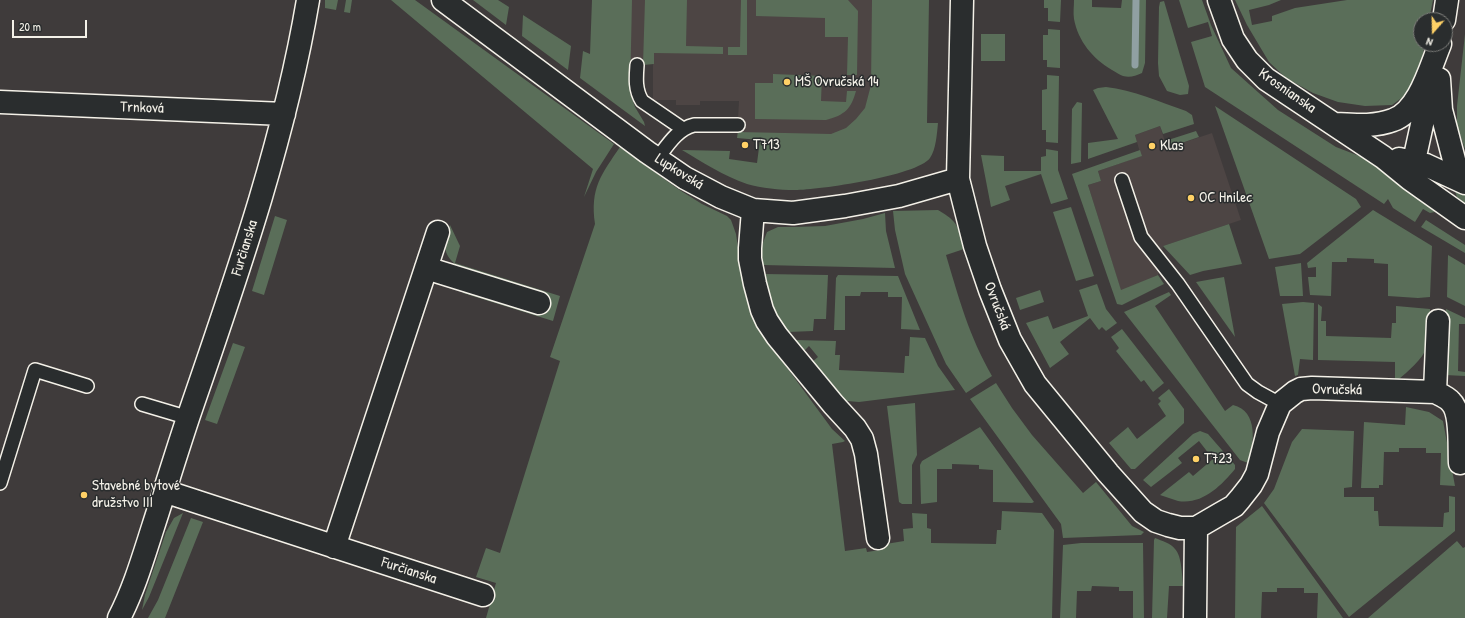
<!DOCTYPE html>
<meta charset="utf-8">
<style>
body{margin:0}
#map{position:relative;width:1465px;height:618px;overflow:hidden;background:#3f3b3b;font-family:"Patrick Hand",sans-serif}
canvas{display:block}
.north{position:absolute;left:1413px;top:12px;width:40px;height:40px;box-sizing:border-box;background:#2a2d2e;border:1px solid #7b7b78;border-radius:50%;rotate:200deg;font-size:11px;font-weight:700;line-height:16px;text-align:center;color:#f4f1e8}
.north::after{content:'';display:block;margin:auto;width:14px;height:18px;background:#ffd166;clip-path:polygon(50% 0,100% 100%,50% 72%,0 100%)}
.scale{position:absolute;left:12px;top:20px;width:75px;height:18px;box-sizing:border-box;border:2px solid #f4f1e8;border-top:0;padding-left:5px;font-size:12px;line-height:14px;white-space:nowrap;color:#f4f1e8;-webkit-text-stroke:3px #2a2d2e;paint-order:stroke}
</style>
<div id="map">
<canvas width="1465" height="618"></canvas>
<div class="north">N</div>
<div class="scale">20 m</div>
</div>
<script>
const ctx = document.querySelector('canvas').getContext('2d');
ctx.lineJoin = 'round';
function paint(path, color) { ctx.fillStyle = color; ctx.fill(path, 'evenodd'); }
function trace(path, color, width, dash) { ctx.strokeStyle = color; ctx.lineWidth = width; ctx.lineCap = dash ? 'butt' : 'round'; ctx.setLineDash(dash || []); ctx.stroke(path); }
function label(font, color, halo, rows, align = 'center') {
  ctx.font = font + ' "Patrick Hand",sans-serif'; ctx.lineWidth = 3; ctx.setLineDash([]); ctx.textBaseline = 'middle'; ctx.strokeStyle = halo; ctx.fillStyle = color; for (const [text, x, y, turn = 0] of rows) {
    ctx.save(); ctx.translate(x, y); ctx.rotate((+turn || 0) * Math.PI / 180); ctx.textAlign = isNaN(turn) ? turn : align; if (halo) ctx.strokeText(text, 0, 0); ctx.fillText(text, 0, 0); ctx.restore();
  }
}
paint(new Path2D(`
 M 592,0 L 923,0 L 920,121 L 798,142 L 737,138 L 739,101 L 700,101 L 700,105 L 676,105 L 676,100 L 653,100 L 653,64 L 630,65 L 620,63 Z
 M 1160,126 L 1167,148 L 1212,133 L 1241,220 L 1163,246 L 1158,275 L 1121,291 L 1088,185 L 1101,181 L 1098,171 L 1141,156 L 1135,135 Z`), '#4d4544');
paint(new Path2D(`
 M 325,0 L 338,0 L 336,10 L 325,8 Z
 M 346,0 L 352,0 L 350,13 L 344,12 Z
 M 391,0 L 415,0 L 614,144 L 596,172 L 584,197 L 593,169 Z
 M 473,0 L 498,0 L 509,7 L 506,25 Z
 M 592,0 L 632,0 L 630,93 L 635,107 L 644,122 L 645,126 L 580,78 L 583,51 L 590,54 Z
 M 645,0 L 687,0 L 686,46 L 723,47 L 723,54 L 654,53 L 654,64 L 643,65 Z
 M 741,0 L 747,0 L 747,55 L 728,55 L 728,47 L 740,47 Z
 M 756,0 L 848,0 L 858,11 L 857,75 L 847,75 L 848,37 L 825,37 L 825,18 L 756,16 Z
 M 872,0 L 929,0 L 927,123 L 938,123 C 937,133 936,150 930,158 C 917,176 818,190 795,190 C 779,190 762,188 747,184 C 724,176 702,162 682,150 L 730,151 L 729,159 L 757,163 L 760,140 L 737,138 L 738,132 L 831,134 L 846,128 L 856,119 L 865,108 L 871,85 Z
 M 1044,0 L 1061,0 L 1060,22 L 1048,21 L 1048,8 L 1044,8 Z
 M 1074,0 L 1092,0 L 1092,7 L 1121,8 L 1122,0 L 1146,0 L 1145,63 L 1142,73 C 1135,76 1130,78 1123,76 C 1120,75 1116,72 1112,70 C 1093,59 1078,41 1074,19 C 1073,13 1074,6 1074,0 Z
 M 1179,0 L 1202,0 L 1211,25 L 1231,68 L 1278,110 L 1336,147 L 1362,157 L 1419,191 L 1435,212 L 1430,213 L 1423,209 L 1415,222 L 1393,208 L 1388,199 L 1384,204 L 1205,87 L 1191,42 L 1212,36 L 1208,22 L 1188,28 Z
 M 1235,0 L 1281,0 L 1269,5 L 1249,10 L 1252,25 L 1272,21 L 1272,16 L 1295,8 L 1347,0 L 1433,0 L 1429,20 L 1421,20 L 1421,44 L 1425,44 L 1420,68 L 1407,94 L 1392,105 L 1365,106 L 1338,102 L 1313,93 L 1286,78 L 1269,62 L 1247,25 Z
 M 1164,1 L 1189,86 L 1188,94 L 1180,95 L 1167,91 L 1159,76 L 1158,63 L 1159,7 L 1160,2 Z
 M 523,15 L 571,46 L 568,70 L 522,36 Z
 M 1048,29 L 1060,30 L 1060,68 L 1047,67 L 1047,60 L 1043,60 L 1043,35 L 1048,35 Z
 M 981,34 L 1005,34 L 1005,61 L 981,61 Z
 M 1465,34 L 1465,149 L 1457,125 L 1457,106 Z
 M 773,74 L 822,76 L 821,101 L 846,102 L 847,91 L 856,91 C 851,109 845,115 826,120 L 755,119 L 755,83 L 773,83 Z
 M 1047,75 L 1059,76 L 1058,143 L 1046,142 L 1046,130 L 1042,130 L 1042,90 L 1047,89 Z
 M 1106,87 C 1133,90 1160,102 1186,111 L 1192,115 L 1194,124 L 1163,134 L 1160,126 L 1135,135 L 1137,142 L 1088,159 L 1088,143 L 1118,139 L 1093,90 L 1098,88 Z
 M 1077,102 L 1082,103 L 1081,162 L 1071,164 L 1072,109 Z
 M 1215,106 L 1356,199 L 1361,207 L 1300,254 L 1269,259 Z
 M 1196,131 L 1199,137 L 1167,148 L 1165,141 Z
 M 620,147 L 678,189 L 702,204 L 727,216 L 731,220 L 736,234 L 742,274 L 752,317 L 763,335 L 832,429 L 845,441 L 843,442 L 832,444 L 845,551 L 866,548 L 867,552 L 880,550 L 880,545 L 904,541 L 903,529 L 913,528 L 912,513 L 927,514 L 927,528 L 931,529 L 931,543 L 996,544 L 997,530 L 1001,530 L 1002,511 L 1042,513 L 1054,530 L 1052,618 L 486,618 L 496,583 L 476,577 L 486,548 L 500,553 L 560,361 L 550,357 L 595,224 C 590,188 601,175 620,147 Z
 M 1046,149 L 1058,151 L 1058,170 L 1068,199 L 1051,204 L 1041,174 L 1005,186 L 1010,200 L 991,207 L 981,155 L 1004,156 L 1004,171 L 1041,171 L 1041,157 L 1046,156 Z
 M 1140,150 L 1142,156 L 1098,171 L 1101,181 L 1088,185 L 1121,290 L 1158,275 L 1164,284 L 1122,305 L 1117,304 L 1072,174 Z
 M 1460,188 L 1465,191 L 1465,203 L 1457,197 L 1455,191 Z
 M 1071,207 L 1094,276 L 1076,281 L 1053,212 Z
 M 938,210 C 959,222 958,227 964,249 L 946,255 C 959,299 969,336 992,376 L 966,393 L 946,364 L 905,274 L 895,230 L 893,211 Z
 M 1373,210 L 1432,246 L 1430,297 L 1418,298 L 1388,296 L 1388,264 L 1374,263 L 1374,259 L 1347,258 L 1347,262 L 1332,262 L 1331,296 L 1310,295 L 1308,277 L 1316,277 L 1316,267 L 1308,268 L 1307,263 Z
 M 885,213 L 886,231 L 895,268 L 763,265 L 761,248 L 767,232 L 778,227 L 794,227 L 825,226 L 863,219 Z
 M 275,216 L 287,220 L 264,295 L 252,291 Z
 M 1426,220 L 1465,245 L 1465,253 L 1421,227 Z
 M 1229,224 L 1242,264 L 1203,271 L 1190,275 L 1163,246 Z
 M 450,225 L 460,246 L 455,263 L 560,296 L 553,321 L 463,293 L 464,290 L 544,294 L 455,264 C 441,252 444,241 450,225 Z
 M 1448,255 L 1465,265 L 1465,306 L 1447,297 Z
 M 1301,263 L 1303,296 L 1280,296 L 1275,267 Z
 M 764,274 L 828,275 L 826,319 L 814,319 L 813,331 L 788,332 C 773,312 770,298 764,274 Z
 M 838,275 L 898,276 L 920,330 L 901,329 L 902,297 L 888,297 L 888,292 L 861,292 L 860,296 L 845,296 L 845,330 L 834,330 L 836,278 Z
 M 1224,277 L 1235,337 L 1196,282 Z
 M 1097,284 L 1106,309 L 1117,323 L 1106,331 L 1102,327 L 1099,330 L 1090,318 L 1060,342 L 1069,354 L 1050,368 L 1026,323 L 1048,316 L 1053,329 L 1088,316 L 1079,290 Z
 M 1040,290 L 1044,302 L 1020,310 L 1016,298 Z
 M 1169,292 L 1171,295 L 1155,306 L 1225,411 L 1233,405 C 1259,411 1254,445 1248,463 L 1240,460 L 1124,312 Z
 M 1303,302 L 1314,303 L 1313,360 L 1300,359 L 1298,375 L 1295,376 L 1282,304 Z
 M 1318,304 L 1322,307 L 1321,321 L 1326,321 L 1326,336 L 1391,338 L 1392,323 L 1396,323 L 1396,306 L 1430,309 C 1431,319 1430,337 1427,347 C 1422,360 1408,371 1398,380 L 1395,381 L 1395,362 L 1318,360 Z
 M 1446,309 L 1465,318 L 1465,324 L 1459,324 L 1458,371 L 1465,372 L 1465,376 L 1445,375 L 1444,372 Z
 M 1122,329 L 1164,383 L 1153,392 L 1144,380 L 1141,382 L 1116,351 L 1119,348 L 1111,337 Z
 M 910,337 L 925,338 L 938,366 L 955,390 L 859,402 L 847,401 L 840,397 L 812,362 L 818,357 L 809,346 L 803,352 L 794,340 L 836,341 L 835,355 L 840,355 L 839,370 L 904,373 L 905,356 L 909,356 Z
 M 233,343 L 245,347 L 217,424 L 205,420 Z
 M 996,383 L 1012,408 L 1032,435 L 1083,493 L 1096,482 L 1132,526 L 1144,532 L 1141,535 L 1063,538 L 1061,524 L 970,399 Z
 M 1169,389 L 1184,409 L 1184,423 L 1135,469 L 1131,469 L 1109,443 L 1128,427 L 1137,439 L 1166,416 L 1158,404 L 1161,401 L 1158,398 Z
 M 915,403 L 917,455 L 912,465 L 912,504 L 902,504 L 899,502 L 887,406 Z
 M 1406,407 L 1429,412 L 1443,421 L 1455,486 L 1440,485 L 1441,453 L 1426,453 L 1426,448 L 1399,448 L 1399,452 L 1384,452 L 1383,485 L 1379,485 L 1379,488 L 1361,488 L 1364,422 L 1405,425 Z
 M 980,427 L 1034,502 L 1032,503 L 993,502 L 993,470 L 979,469 L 979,465 L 952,464 L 952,469 L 937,469 L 937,502 L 921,504 L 920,465 L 922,461 Z
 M 1302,429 L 1354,431 L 1352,487 L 1344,488 L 1344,497 L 1374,497 L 1374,511 L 1378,511 L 1379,526 L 1443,527 L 1444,513 L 1449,512 L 1449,496 L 1455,497 L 1455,531 L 1349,617 L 1264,503 L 1274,489 L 1292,442 Z
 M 1200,431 L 1208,434 L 1235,465 L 1235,469 C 1221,486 1202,505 1178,501 C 1172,499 1166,497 1160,495 L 1189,472 L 1193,476 L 1213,459 L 1199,441 L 1178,458 L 1182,463 L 1151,487 L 1143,480 L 1193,434 Z
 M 1262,506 L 1343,618 L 1317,618 L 1318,593 L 1304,593 L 1304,588 L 1277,588 L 1277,592 L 1262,592 L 1261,618 L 1235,618 L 1236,527 Z
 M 183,513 L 149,597 L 142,610 L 145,595 L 166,532 L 174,518 Z
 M 191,518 L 203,522 L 165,618 L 148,618 L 158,600 Z
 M 1155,538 C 1162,541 1171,543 1175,549 C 1182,556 1182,576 1183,586 L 1169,586 L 1167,618 L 1152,618 L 1154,540 Z
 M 1457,541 L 1463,548 L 1465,547 L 1465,618 L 1368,618 Z
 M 1081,543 L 1143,543 L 1144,618 L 1133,618 L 1133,591 L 1119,591 L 1119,587 L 1092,586 L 1091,591 L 1077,591 L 1076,618 L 1060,618 L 1063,545 Z`), '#5a6e59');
trace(new Path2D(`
 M 1135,65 L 1136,0`), '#90a0a2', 7);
const lane = new Path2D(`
 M 637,65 C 636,78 635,90 642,101 L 683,129
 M 657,159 C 667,146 677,129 694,125 L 738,125
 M 1122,180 L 1141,237 L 1178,284 L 1247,384 L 1258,392 L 1280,404
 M 142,404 L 189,418
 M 0,483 L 35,370 L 87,386`);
const street = new Path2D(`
 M 443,0 L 647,152 L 685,178 L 721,197 L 753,210 L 793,213 L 845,206 L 899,196 L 958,179
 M 962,0 L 958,179 L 975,246 L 990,290 L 1010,340 L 1035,384 L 1108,473 L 1134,502 L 1143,512 L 1156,521 L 1168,525 L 1180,528 L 1196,528 L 1220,514 L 1234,506 L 1240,499 L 1251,485 L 1257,474 L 1268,432 L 1280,404 L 1295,392 L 1301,389 L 1312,388 L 1435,392 C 1441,395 1447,397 1451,402 C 1462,413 1459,448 1460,463
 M 1219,0 L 1233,39 L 1247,60 L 1266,79 L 1383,157 L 1410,179 L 1465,218
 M 1444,20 L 1447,0
 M 1439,79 L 1441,110 L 1459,179
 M 0,102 L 284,114
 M 1335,124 C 1354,125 1375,127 1393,120 C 1419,111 1430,68 1440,44
 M 1399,159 L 1426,165 L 1465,183
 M 1410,179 L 1430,88
 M 753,210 L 750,248 L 750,259 L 755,284 L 762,310 L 767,321 L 777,336 L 833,404 L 855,428 L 862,439 L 866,454 L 878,538
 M 426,268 L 539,303
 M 1435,392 L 1438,321
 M 164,491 L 483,595
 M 334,547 L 438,232
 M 119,618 C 134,589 143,558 153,527 C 165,490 176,454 188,418 C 235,281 284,143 308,0
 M 1195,618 L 1196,528`);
trace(lane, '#f4f1e8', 16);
trace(street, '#f4f1e8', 25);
trace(lane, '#2a2d2e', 13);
trace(street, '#2a2d2e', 22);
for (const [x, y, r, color] of [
 [787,82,4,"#ffd166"],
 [745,145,4,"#ffd166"],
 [1152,146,4,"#ffd166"],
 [1191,198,4,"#ffd166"],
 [1196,459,4,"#ffd166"],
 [84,495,4,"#ffd166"]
]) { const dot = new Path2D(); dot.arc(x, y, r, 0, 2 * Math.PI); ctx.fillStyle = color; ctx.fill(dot); trace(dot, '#2a2d2e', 1.5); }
label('15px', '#f4f1e8', '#2a2d2e', [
 ["MŠ Ovručská 14",795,82],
 ["T713",753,145],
 ["Klas",1160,146],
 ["OC Hnilec",1199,198],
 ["T723",1204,459],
 ["Stavebné bytové",92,486],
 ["družstvo III",92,503]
], 'left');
label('15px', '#f4f1e8', '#2a2d2e', [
 ["Krosnianska",1287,91,35],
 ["Trnková",142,108,2],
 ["Lupkovská",679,172,32],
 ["Furčianska",245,248,-73],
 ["Ovručská",997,306,69],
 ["Ovručská",1337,390,1],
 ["Furčianska",409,571,18]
]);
</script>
